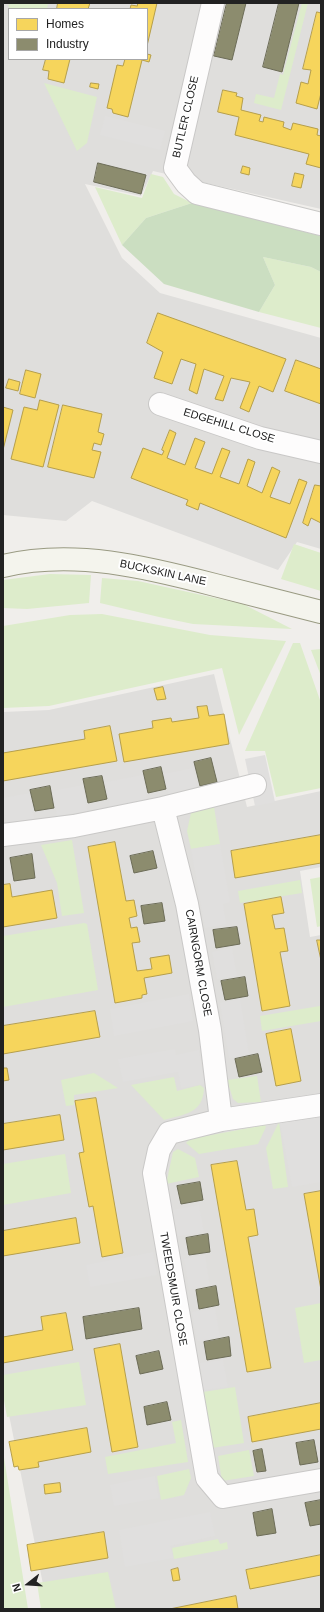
<!DOCTYPE html>
<style>
body{margin:0}
#map{position:relative;width:324px;height:1612px;overflow:hidden;background:#f0eeeb;font-family:Arial,sans-serif}
canvas{display:block}
.frame{position:absolute;inset:0;border:4px solid #222;pointer-events:none}
.legend{position:absolute;left:8px;top:8px;width:140px;height:52px;box-sizing:border-box;background:#fff;border:1px solid #a7a7a7;margin:0;padding:5px 7px;list-style:none;font-size:12px;color:#222}
.legend li{display:flex;align-items:center;gap:8px;height:20px}
.legend b{width:20px;border:1px solid #a7a7a7}
.north{position:absolute;left:8px;top:1564px;width:40px;height:40px;-webkit-text-stroke:3px #fff;paint-order:stroke;rotate:253deg;font-size:11px;font-weight:700;line-height:16px;text-align:center;color:#222}
.north::after{content:'';display:block;margin:auto;width:14px;height:18px;background:#222;clip-path:polygon(50% 0,100% 100%,50% 72%,0 100%)}
</style>
<div id="map">
<canvas width="324" height="1612"></canvas>
<div class="frame"></div>
<ul class="legend">
<li><b style="height:11px;background:#f6d55c"></b>Homes</li>
<li><b style="height:11px;background:#8c8c6e"></b>Industry</li>
</ul>
<div class="north">N</div>
</div>
<script>
const ctx = document.querySelector('canvas').getContext('2d');
ctx.lineJoin = 'round';
function paint(path, color) { ctx.fillStyle = color; ctx.fill(path, 'evenodd'); }
function trace(path, color, width, dash) { ctx.strokeStyle = color; ctx.lineWidth = width; ctx.lineCap = dash ? 'butt' : 'round'; ctx.setLineDash(dash || []); ctx.stroke(path); }
function label(font, color, halo, rows, align = 'center') {
  ctx.font = font + ' Arial,sans-serif'; ctx.lineWidth = 4; ctx.setLineDash([]); ctx.textBaseline = 'middle'; ctx.strokeStyle = halo; ctx.fillStyle = color; for (const [text, x, y, turn = 0] of rows) {
    ctx.save(); ctx.translate(x, y); ctx.rotate((+turn || 0) * Math.PI / 180); ctx.textAlign = isNaN(turn) ? turn : align; if (halo) ctx.strokeText(text, 0, 0); ctx.fillText(text, 0, 0); ctx.restore();
  }
}
paint(new Path2D(`
 M 3,3 L 321,3 L 321,209 L 153,171 L 141,196 L 85,184 L 122,258 L 160,293 L 321,338 L 321,549 L 297,542 L 278,570 L 92,501 L 66,521 L 3,515 ZM 9,9 L 147,9 L 147,59 L 9,59 Z
 M 214,674 L 247,807 L 321,791 L 321,867 L 300,871 L 310,937 L 321,935 L 321,1609 L 48,1609 L 3,1385 L 3,712 L 49,710 Z`), '#dfdedc');
paint(new Path2D(`
 M 13,3 L 48,3 L 47,9 L 10,9 L 8,5 Z
 M 302,3 L 308,3 L 281,110 L 254,103 L 256,94 L 274,98 L 280,74 L 283,75 Z
 M 44,83 L 97,97 L 87,143 L 77,151 Z
 M 151,174 L 163,177 L 174,194 L 192,203 L 146,218 L 122,245 L 95,187 L 142,198 Z
 M 263,257 L 311,267 L 321,272 L 321,328 L 259,312 L 275,285 Z
 M 294,544 L 321,553 L 321,591 L 281,579 Z
 M 50,574 L 91,575 L 89,603 L 27,609 L 3,608 L 3,580 Z
 M 102,578 L 138,581 L 243,604 L 292,629 L 193,624 L 159,617 L 100,603 Z
 M 102,614 L 210,635 L 286,641 L 239,735 L 222,668 L 49,706 L 3,708 L 3,626 L 70,615 Z
 M 293,643 L 300,643 L 321,703 L 321,788 L 276,797 L 265,751 L 245,751 Z
 M 321,649 L 321,676 L 311,650 Z
 M 214,807 L 220,844 L 191,849 L 187,831 L 191,813 Z
 M 72,840 L 84,913 L 62,916 L 57,883 L 41,845 Z
 M 321,877 L 321,926 L 317,927 L 310,879 Z
 M 300,880 L 302,893 L 240,903 L 238,891 Z
 M 84,923 L 87,924 L 98,990 L 3,1007 L 3,936 Z
 M 320,1006 L 321,1021 L 262,1031 L 260,1016 Z
 M 94,1073 L 118,1088 L 74,1095 L 74,1105 L 66,1106 L 61,1080 Z
 M 257,1076 L 261,1102 L 238,1103 L 233,1099 L 227,1080 Z
 M 174,1077 L 177,1091 L 200,1085 L 204,1088 C 203,1114 184,1114 164,1120 L 131,1085 Z
 M 279,1122 L 288,1187 L 273,1189 L 266,1148 Z
 M 265,1125 L 266,1127 L 258,1144 L 199,1154 L 186,1143 L 190,1139 Z
 M 178,1149 L 195,1158 L 199,1177 L 166,1184 L 173,1152 Z
 M 65,1154 L 71,1193 L 3,1205 L 3,1164 Z
 M 321,1303 L 321,1360 L 304,1363 L 295,1308 Z
 M 79,1362 L 86,1405 L 7,1417 L 3,1395 L 3,1375 Z
 M 235,1387 L 244,1443 L 212,1448 L 203,1392 Z
 M 181,1420 L 188,1462 L 108,1474 L 105,1457 L 176,1443 L 172,1422 Z
 M 249,1450 L 254,1476 L 222,1481 L 218,1456 Z
 M 3,1451 L 28,1609 L 3,1609 Z
 M 189,1469 L 191,1478 L 184,1495 L 161,1500 L 157,1476 Z
 M 218,1539 L 220,1544 L 227,1542 L 228,1549 L 174,1559 L 172,1548 Z
 M 108,1572 L 116,1609 L 41,1609 L 37,1583 Z`), '#ddeccb');
paint(new Path2D(`
 M 192,203 L 321,236 L 321,272 L 311,267 L 263,257 L 275,285 L 259,312 L 164,284 L 122,245 L 146,218 Z`), '#cbdec1');
paint(new Path2D(`
 M 105,116 L 165,131 L 160,150 L 100,135 Z
 M 265,755 L 275,802 L 255,806 L 245,759 Z
 M 193,768 L 197,789 L 169,795 L 164,774 Z
 M 143,775 L 147,800 L 110,807 L 106,782 Z
 M 83,785 L 87,811 L 57,816 L 52,791 Z
 M 30,793 L 34,819 L 6,824 L 3,798 Z
 M 220,844 L 230,902 L 223,904 L 226,924 L 205,928 L 191,849 Z
 M 232,948 L 237,976 L 217,979 L 212,952 Z
 M 189,994 L 193,1021 L 114,1036 L 110,1009 Z
 M 240,999 L 249,1054 L 229,1058 L 220,1003 Z
 M 175,1049 L 176,1055 L 199,1050 L 205,1084 L 181,1088 L 178,1072 L 123,1082 L 118,1059 Z
 M 321,1116 L 321,1182 L 292,1187 L 280,1123 Z
 M 199,1205 L 204,1232 L 178,1236 L 173,1210 Z
 M 153,1252 L 157,1275 L 90,1287 L 86,1265 Z
 M 205,1255 L 210,1286 L 189,1290 L 184,1259 Z
 M 215,1308 L 220,1337 L 197,1341 L 192,1312 Z
 M 223,1360 L 228,1387 L 204,1390 L 200,1363 Z
 M 155,1476 L 159,1498 L 114,1506 L 110,1485 Z
 M 210,1512 L 215,1536 L 170,1546 L 173,1558 L 125,1567 L 119,1530 Z`), '#e0dfde');
const homes = new Path2D(`
 M 58,3 L 90,3 L 88,9 L 57,9 Z
 M 138,3 L 157,3 L 147,46 L 147,9 L 130,9 L 131,5 L 137,6 Z
 M 317,12 L 321,13 L 321,93 L 317,109 L 296,103 L 301,82 L 308,84 L 311,70 L 303,69 Z
 M 147,54 L 151,55 L 149,62 L 142,60 L 128,117 L 113,113 L 112,109 L 107,108 L 117,65 L 123,66 L 125,59 L 147,59 Z
 M 46,59 L 70,59 L 64,83 L 48,79 L 49,71 L 43,70 Z
 M 91,83 L 99,84 L 98,89 L 90,87 Z
 M 223,90 L 237,93 L 236,96 L 243,98 L 241,110 L 261,115 L 259,121 L 263,122 L 264,117 L 284,122 L 283,127 L 291,130 L 293,123 L 318,129 L 317,135 L 321,136 L 321,135 L 321,168 L 306,164 L 309,154 L 235,135 L 239,117 L 218,112 Z
 M 243,166 L 250,168 L 249,175 L 241,173 Z
 M 295,173 L 304,175 L 301,188 L 292,186 Z
 M 158,313 L 286,359 L 273,392 L 259,386 L 249,412 L 240,408 L 250,382 L 231,378 L 223,401 L 215,399 L 224,376 L 204,369 L 197,394 L 189,390 L 196,364 L 181,359 L 172,384 L 154,378 L 163,352 L 147,343 Z
 M 296,360 L 321,369 L 321,404 L 285,391 Z
 M 26,370 L 41,374 L 35,398 L 20,394 Z
 M 9,379 L 20,382 L 18,391 L 6,388 Z
 M 40,400 L 59,405 L 43,467 L 11,459 L 24,407 L 37,410 Z
 M 63,405 L 102,414 L 98,432 L 104,434 L 101,445 L 94,443 L 92,450 L 101,452 L 94,478 L 48,467 Z
 M 3,407 L 13,410 L 3,450 Z
 M 170,430 L 176,433 L 167,458 L 185,465 L 195,438 L 205,442 L 195,468 L 212,474 L 222,448 L 230,451 L 220,477 L 239,484 L 248,459 L 255,462 L 247,486 L 262,493 L 272,467 L 280,471 L 270,497 L 290,504 L 299,479 L 307,482 L 286,538 L 200,503 L 198,510 L 186,505 L 188,500 L 131,478 L 143,448 L 162,455 L 164,451 L 162,450 Z
 M 315,485 L 321,486 L 321,523 L 311,518 L 308,526 L 303,523 Z
 M 163,687 L 166,699 L 157,700 L 154,689 Z
 M 207,706 L 209,716 L 224,714 L 229,744 L 124,762 L 119,734 L 153,728 L 152,721 L 171,718 L 172,722 L 199,718 L 197,707 Z
 M 110,726 L 117,761 L 3,781 L 3,753 L 85,739 L 84,731 Z
 M 321,835 L 321,863 L 235,878 L 231,851 Z
 M 115,842 L 126,901 L 134,900 L 137,916 L 129,918 L 131,928 L 137,927 L 140,942 L 132,943 L 137,971 L 152,969 L 150,958 L 169,955 L 172,973 L 144,978 L 147,994 L 142,995 L 142,998 L 115,1003 L 88,847 Z
 M 10,884 L 12,897 L 52,890 L 57,918 L 3,927 L 3,885 Z
 M 281,897 L 284,913 L 272,915 L 275,929 L 284,928 L 288,951 L 280,952 L 290,1006 L 262,1011 L 244,904 Z
 M 317,940 L 321,940 L 321,960 Z
 M 95,1011 L 100,1037 L 3,1054 L 3,1026 Z
 M 291,1029 L 301,1081 L 276,1086 L 266,1034 Z
 M 3,1068 L 7,1068 L 9,1080 L 3,1081 Z
 M 96,1098 L 123,1253 L 102,1257 L 93,1206 L 89,1207 L 79,1153 L 84,1152 L 75,1101 Z
 M 60,1115 L 64,1140 L 3,1150 L 3,1124 Z
 M 237,1161 L 246,1210 L 254,1209 L 258,1235 L 248,1237 L 271,1368 L 247,1372 L 211,1165 Z
 M 321,1191 L 321,1290 L 304,1194 Z
 M 76,1218 L 80,1243 L 3,1256 L 3,1231 Z
 M 66,1313 L 73,1350 L 3,1363 L 3,1337 L 43,1330 L 41,1317 Z
 M 120,1344 L 138,1447 L 112,1452 L 94,1349 Z
 M 321,1403 L 321,1429 L 252,1442 L 248,1417 Z
 M 87,1428 L 91,1452 L 38,1462 L 39,1467 L 19,1470 L 18,1466 L 14,1467 L 9,1442 Z
 M 60,1483 L 61,1492 L 45,1494 L 44,1485 Z
 M 104,1532 L 108,1558 L 31,1571 L 27,1545 Z
 M 321,1555 L 321,1575 L 250,1589 L 246,1570 Z
 M 178,1568 L 180,1580 L 173,1581 L 171,1570 Z
 M 236,1596 L 238,1609 L 170,1609 Z`);
paint(homes, '#f6d55c');
trace(homes, '#b69f4b', 1);
const industry = new Path2D(`
 M 227,3 L 246,3 L 232,60 L 214,56 Z
 M 279,3 L 299,3 L 282,72 L 263,67 Z
 M 98,163 L 146,175 L 141,194 L 94,182 Z
 M 211,758 L 217,782 L 200,786 L 194,762 Z
 M 161,767 L 166,789 L 148,793 L 143,771 Z
 M 102,776 L 107,799 L 88,803 L 83,779 Z
 M 50,786 L 54,808 L 35,811 L 30,790 Z
 M 153,851 L 157,868 L 134,873 L 130,856 Z
 M 32,854 L 35,878 L 14,881 L 10,858 Z
 M 162,903 L 165,921 L 144,924 L 141,906 Z
 M 237,927 L 240,944 L 216,948 L 213,930 Z
 M 245,977 L 248,996 L 225,1000 L 221,981 Z
 M 258,1054 L 262,1072 L 239,1077 L 235,1059 Z
 M 200,1182 L 203,1200 L 181,1204 L 177,1186 Z
 M 208,1234 L 210,1252 L 189,1255 L 186,1238 Z
 M 216,1286 L 219,1305 L 199,1309 L 196,1290 Z
 M 139,1308 L 142,1329 L 86,1339 L 83,1317 Z
 M 229,1337 L 231,1356 L 207,1360 L 204,1342 Z
 M 159,1351 L 163,1369 L 140,1374 L 136,1356 Z
 M 167,1402 L 171,1420 L 147,1425 L 144,1407 Z
 M 314,1440 L 318,1462 L 300,1465 L 296,1443 Z
 M 262,1449 L 266,1471 L 257,1472 L 253,1451 Z
 M 321,1500 L 321,1524 L 310,1526 L 305,1503 Z
 M 272,1509 L 276,1533 L 257,1536 L 253,1513 Z`);
paint(industry, '#8c8c6e');
trace(industry, '#6c6c57', 1);
const street = new Path2D(`
 M 213,3 L 175,168 L 186,183 L 197,193 L 321,224
 M 160,404 L 260,438 L 321,452
 M 163,808 L 187,904 L 210,1030 L 221,1120
 M 3,835 L 74,826 L 163,808 L 255,785
 M 321,1105 L 221,1120 L 169,1133 L 159,1150 L 154,1173 L 207,1478 L 223,1497 L 321,1480`);
const secondary = new Path2D(`
 M 3,566 C 74,549 146,567 215,585 C 250,594 286,603 321,612`);
trace(street, '#c9c8c7', 24);
trace(secondary, '#999a82', 24);
trace(street, '#fdfcfc', 22);
trace(secondary, '#f4f4ed', 22);
label('11px', '#222', '#fff', [
 ["BUTLER CLOSE",186,117,-77],
 ["EDGEHILL CLOSE",229,426,17],
 ["BUCKSKIN LANE",163,573,12],
 ["CAIRNGORM CLOSE",198,963,80],
 ["TWEEDSMUIR CLOSE",173,1289,80]
]);
</script>
